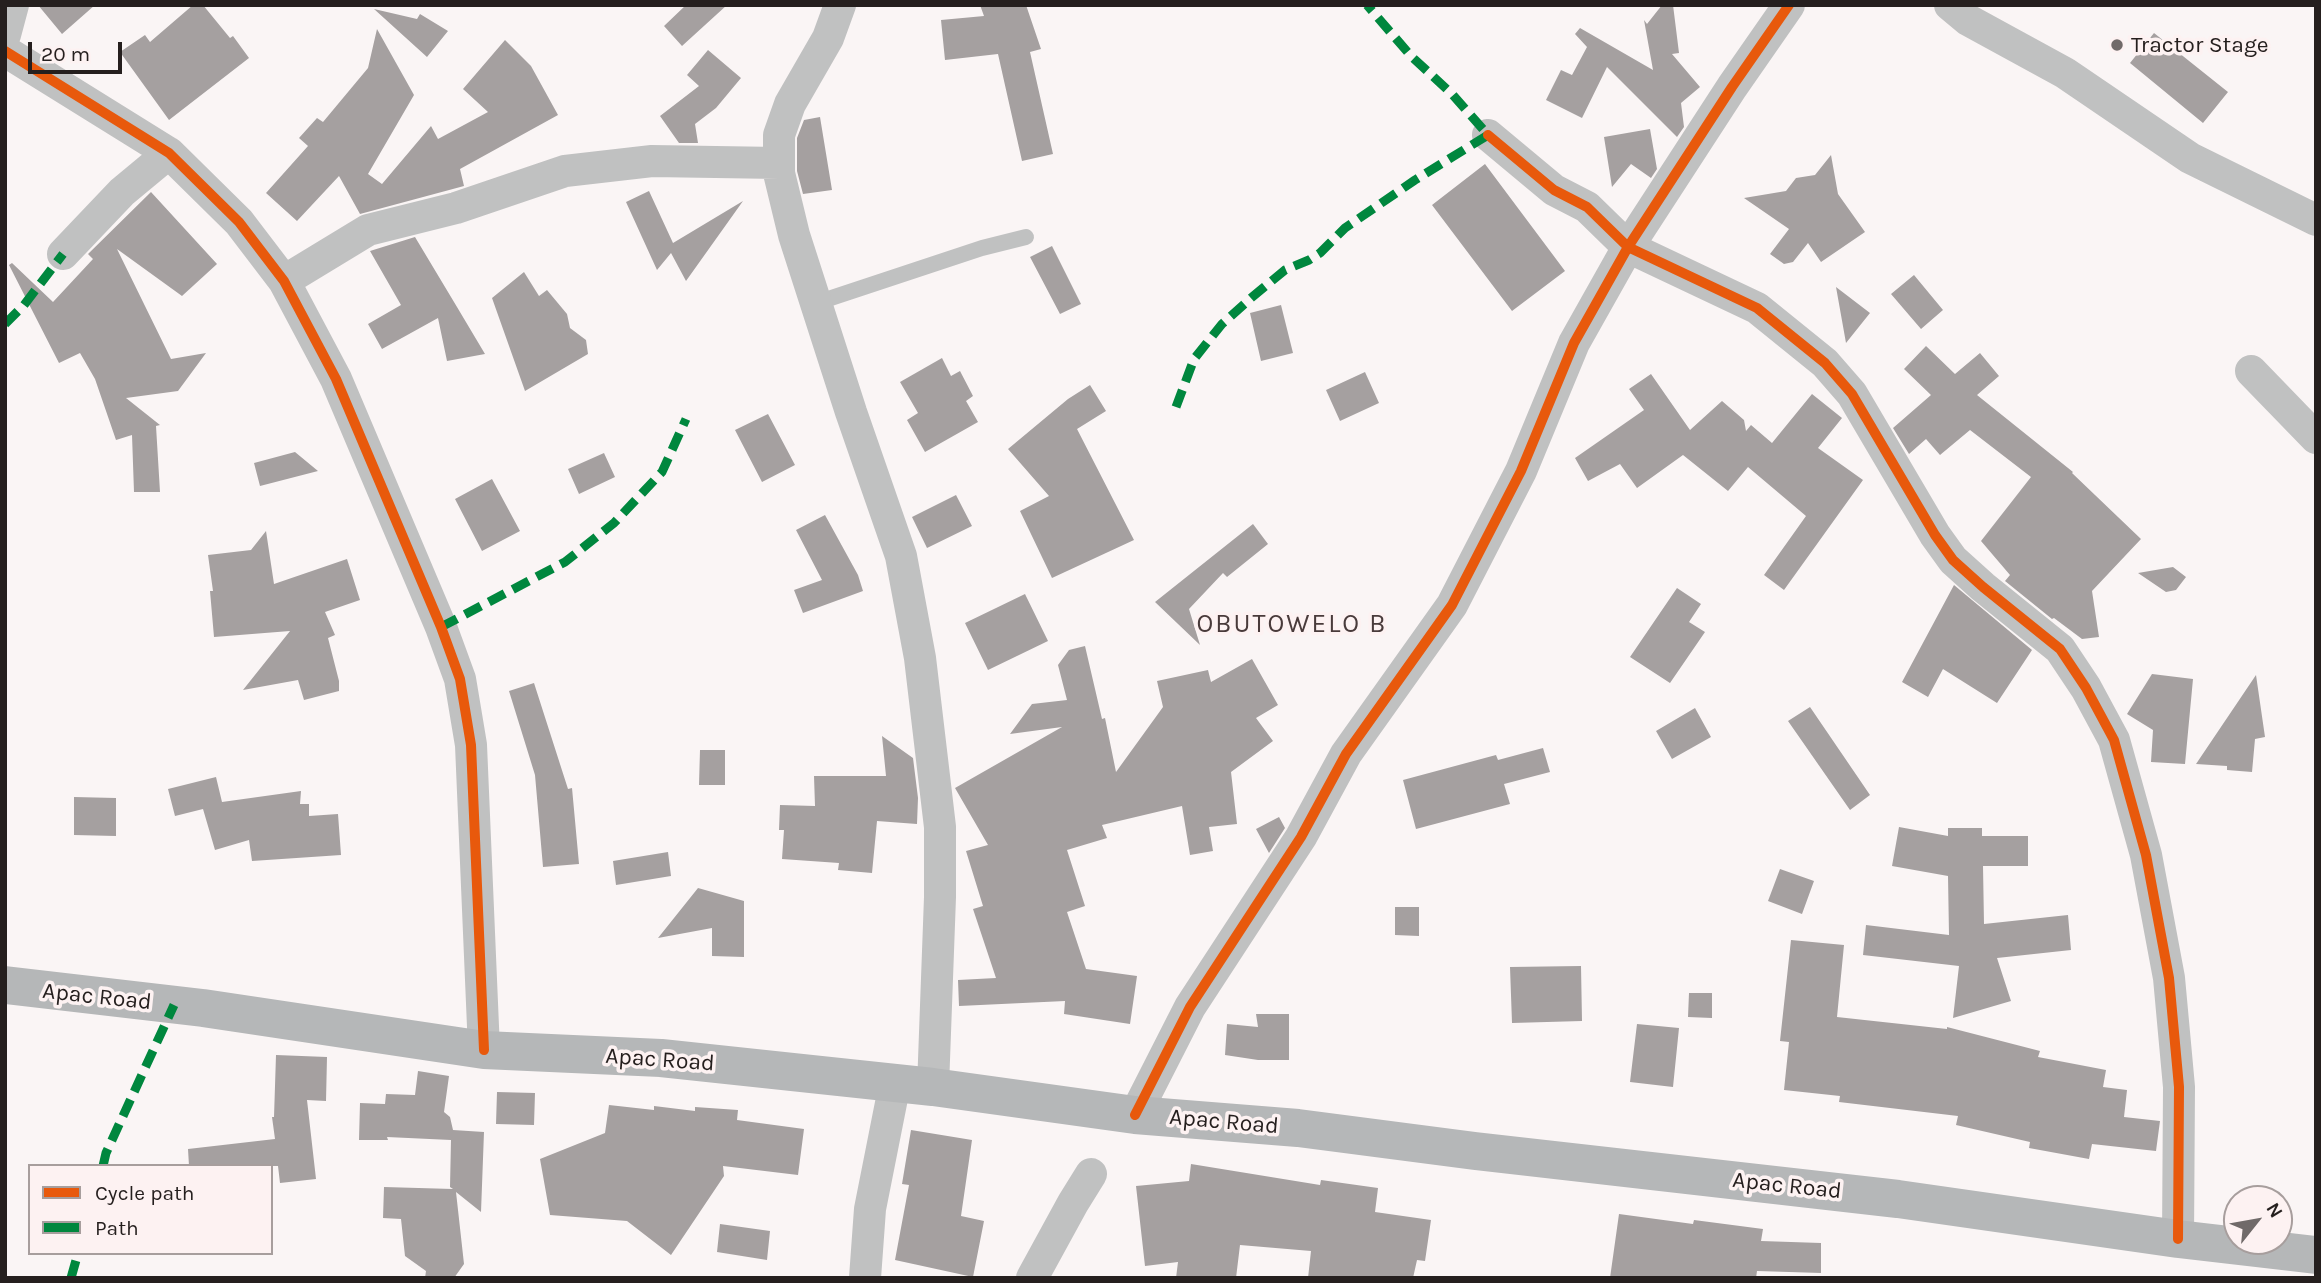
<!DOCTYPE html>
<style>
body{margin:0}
#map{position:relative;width:2321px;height:1283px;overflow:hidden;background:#faf5f5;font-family:Karla,sans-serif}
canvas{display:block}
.frame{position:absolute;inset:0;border:7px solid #251f1e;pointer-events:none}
.legend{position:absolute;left:28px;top:1164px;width:245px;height:91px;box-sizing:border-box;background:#fdf2f2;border:2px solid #a79e9d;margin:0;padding:9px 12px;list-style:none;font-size:21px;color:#251f1e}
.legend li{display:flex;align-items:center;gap:14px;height:35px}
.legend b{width:35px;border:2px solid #a79e9d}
.north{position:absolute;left:2223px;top:1185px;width:70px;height:70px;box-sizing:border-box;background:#fdf2f2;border:2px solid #a79e9d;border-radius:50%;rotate:59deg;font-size:19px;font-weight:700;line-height:28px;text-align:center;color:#251f1e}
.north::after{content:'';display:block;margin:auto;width:24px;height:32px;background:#706a69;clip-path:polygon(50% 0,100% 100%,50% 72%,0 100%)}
.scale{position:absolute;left:28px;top:42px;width:94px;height:32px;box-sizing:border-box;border:4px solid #251f1e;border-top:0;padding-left:9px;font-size:21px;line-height:24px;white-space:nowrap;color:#251f1e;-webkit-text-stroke:5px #fdf2f2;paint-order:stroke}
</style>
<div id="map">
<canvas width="2321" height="1283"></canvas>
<div class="frame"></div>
<ul class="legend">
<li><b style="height:9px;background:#e8590c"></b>Cycle path</li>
<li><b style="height:9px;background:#00873e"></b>Path</li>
</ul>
<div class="north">N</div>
<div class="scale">20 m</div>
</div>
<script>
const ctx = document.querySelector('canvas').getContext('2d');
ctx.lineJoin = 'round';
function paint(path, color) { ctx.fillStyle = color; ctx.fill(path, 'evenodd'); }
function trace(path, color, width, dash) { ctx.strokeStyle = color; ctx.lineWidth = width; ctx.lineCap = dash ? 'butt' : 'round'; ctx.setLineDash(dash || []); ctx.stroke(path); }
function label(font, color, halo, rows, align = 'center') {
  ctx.font = font + ' Karla,sans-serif'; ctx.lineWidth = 7; ctx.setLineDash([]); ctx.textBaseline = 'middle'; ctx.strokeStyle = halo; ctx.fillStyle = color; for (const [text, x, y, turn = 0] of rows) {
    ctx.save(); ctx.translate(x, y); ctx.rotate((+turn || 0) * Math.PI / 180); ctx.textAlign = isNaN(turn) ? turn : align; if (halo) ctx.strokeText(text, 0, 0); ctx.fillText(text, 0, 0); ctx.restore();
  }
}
paint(new Path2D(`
 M 38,5 L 95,5 L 62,34 Z
 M 193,5 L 203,5 L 230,38 L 233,36 L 249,58 L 169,120 L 120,52 L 145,35 L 150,42 Z
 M 686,5 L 727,5 L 682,46 L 664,26 Z
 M 980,5 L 1026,5 L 1041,49 L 1030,52 L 1053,154 L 1022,161 L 998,54 L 945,60 L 941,20 L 984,16 Z
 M 1662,5 L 1673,5 L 1679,53 L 1672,54 L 1700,87 L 1681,103 L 1684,127 L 1677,137 L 1607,67 L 1582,118 L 1546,100 L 1561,70 L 1572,75 L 1587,47 L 1575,34 L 1580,28 L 1653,70 L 1644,20 L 1647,24 Z
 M 374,9 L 417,19 L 420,14 L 448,31 L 427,57 Z
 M 377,29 L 414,95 L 368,174 L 382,184 L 431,126 L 438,139 L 488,112 L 463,89 L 505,40 L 531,66 L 558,115 L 460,169 L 464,186 L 360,214 L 339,176 L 297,221 L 266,193 L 308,146 L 299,138 L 317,118 L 323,122 L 368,68 Z
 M 2154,33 L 2228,92 L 2203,123 L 2130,63 Z
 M 708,50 L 741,78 L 716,108 L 695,124 L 698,143 L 679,143 L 660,116 L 699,86 L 687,75 Z
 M 820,117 L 832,190 L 803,194 L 797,171 L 797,138 L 804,120 Z
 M 1650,129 L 1657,169 L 1651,178 L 1631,164 L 1612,187 L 1604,137 Z
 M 1831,155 L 1838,194 L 1865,232 L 1821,262 L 1808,243 L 1793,262 L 1784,264 L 1770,254 L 1789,229 L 1744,198 L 1786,191 L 1796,178 L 1815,175 Z
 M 1485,164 L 1565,271 L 1512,311 L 1432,205 Z
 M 649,191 L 673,243 L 743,201 L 686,281 L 671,253 L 657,270 L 626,202 Z
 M 151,192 L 217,264 L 182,296 L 117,249 L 171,359 L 206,353 L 178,391 L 126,398 L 160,425 L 156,426 L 160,492 L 134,492 L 132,435 L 116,440 L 95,379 L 80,353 L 59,363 L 9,265 L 12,263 L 53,302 L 93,259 L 88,254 Z
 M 415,237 L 457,307 L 485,354 L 447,361 L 438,318 L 382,349 L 368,324 L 401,305 L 370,251 Z
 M 1052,246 L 1081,304 L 1060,314 L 1030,257 Z
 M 524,272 L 539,296 L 547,290 L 567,314 L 570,328 L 586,340 L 588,354 L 525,391 L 492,298 Z
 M 1914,275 L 1943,310 L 1921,329 L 1891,294 Z
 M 1836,287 L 1870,313 L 1846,343 Z
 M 1281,305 L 1293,353 L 1261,361 L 1250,313 Z
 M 1926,346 L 1955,374 L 1980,353 L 1999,376 L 1977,395 L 2073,472 L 2072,473 L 2141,539 L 2092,591 L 2099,637 L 2082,639 L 2054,618 L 2052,619 L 2005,581 L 2010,575 L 1981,541 L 2031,477 L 1970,430 L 1940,455 L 1926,439 L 1909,454 L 1893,428 L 1931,395 L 1904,369 Z
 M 942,358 L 951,376 L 960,371 L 973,396 L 966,401 L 978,422 L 925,452 L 907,420 L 918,413 L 900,382 Z
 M 1365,372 L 1379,403 L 1340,421 L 1326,390 Z
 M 1651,374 L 1690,430 L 1722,401 L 1744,420 L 1746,431 L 1751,425 L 1772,443 L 1812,394 L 1842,418 L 1818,448 L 1863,480 L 1784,590 L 1764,575 L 1806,516 L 1748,467 L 1728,491 L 1683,455 L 1637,488 L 1620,464 L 1588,481 L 1575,458 L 1644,410 L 1629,389 Z
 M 1090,385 L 1106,411 L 1077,429 L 1134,540 L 1052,578 L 1020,511 L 1049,496 L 1008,449 L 1068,399 Z
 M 768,414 L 795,465 L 762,482 L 735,430 Z
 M 295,452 L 318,471 L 260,486 L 254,463 Z
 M 604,453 L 615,477 L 579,494 L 568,469 Z
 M 492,479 L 520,531 L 482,551 L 455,499 Z
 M 956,495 L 972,526 L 927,548 L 912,517 Z
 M 825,515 L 858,575 L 863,591 L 803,613 L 794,590 L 822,580 L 796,530 Z
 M 1253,524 L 1268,544 L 1227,577 L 1223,573 L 1189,609 L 1200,645 L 1155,602 Z
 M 266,531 L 274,584 L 347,559 L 360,600 L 325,612 L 335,635 L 328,638 L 339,681 L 339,691 L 304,700 L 298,680 L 243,690 L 290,631 L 214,637 L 210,591 L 213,591 L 208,555 L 251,550 Z
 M 2173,567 L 2186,577 L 2176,590 L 2166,592 L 2138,573 Z
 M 1954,585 L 2032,650 L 1997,703 L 1943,669 L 1928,697 L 1902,682 Z
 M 1677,588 L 1701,604 L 1689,622 L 1705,632 L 1670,683 L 1630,657 Z
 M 1025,594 L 1048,641 L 988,670 L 965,623 Z
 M 1085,646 L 1102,719 L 1105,718 L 1116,772 L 1163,707 L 1157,681 L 1208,670 L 1211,682 L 1252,659 L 1278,705 L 1256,718 L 1273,741 L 1231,772 L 1237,824 L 1209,827 L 1213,851 L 1190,855 L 1182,806 L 1102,825 L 1107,838 L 1067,850 L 1085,906 L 1067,912 L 1086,969 L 1137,976 L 1130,1024 L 1064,1014 L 1065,1001 L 959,1006 L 958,980 L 996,978 L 973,909 L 983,906 L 966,851 L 988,845 L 955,788 L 1062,727 L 1010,734 L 1032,704 L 1067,700 L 1058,665 L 1069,650 Z
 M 2152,674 L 2193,679 L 2185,764 L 2151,762 L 2153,730 L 2127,714 Z
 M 2256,675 L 2265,737 L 2255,739 L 2252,772 L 2227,770 L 2227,766 L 2196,764 Z
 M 534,683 L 568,789 L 572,788 L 579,864 L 543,867 L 535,775 L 509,691 Z
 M 1810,707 L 1870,795 L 1850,810 L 1788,721 Z
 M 1695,708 L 1711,737 L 1672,759 L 1656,731 Z
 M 882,736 L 913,758 L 918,798 L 917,824 L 877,821 L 872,873 L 838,870 L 839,863 L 782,859 L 784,830 L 779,830 L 780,805 L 815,806 L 814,776 L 886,776 Z
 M 1543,748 L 1550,772 L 1504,784 L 1510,804 L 1416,829 L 1403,780 L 1496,755 L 1498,760 Z
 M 700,750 L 725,750 L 725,785 L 699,785 Z
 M 216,777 L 222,802 L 301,791 L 300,804 L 309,804 L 309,816 L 338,814 L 341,855 L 252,861 L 249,840 L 215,850 L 203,809 L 175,816 L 168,789 Z
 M 74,797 L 116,798 L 116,836 L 74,835 Z
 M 1279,817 L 1285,828 L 1269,853 L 1256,829 Z
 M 1899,827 L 1948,836 L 1948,828 L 1982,828 L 1982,836 L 2028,836 L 2028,866 L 1983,866 L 1984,924 L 2068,915 L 2071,950 L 1997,958 L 2011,1001 L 1953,1018 L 1959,966 L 1863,955 L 1866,925 L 1949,935 L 1948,876 L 1892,866 Z
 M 668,852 L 671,876 L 616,885 L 613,861 Z
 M 1780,869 L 1814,881 L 1802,914 L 1768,901 Z
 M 698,888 L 744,901 L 744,957 L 712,956 L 712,928 L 658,938 Z
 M 1395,907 L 1419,907 L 1419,936 L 1395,935 Z
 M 1791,940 L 1844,945 L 1837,1017 L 1947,1029 L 1947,1027 L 2040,1051 L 2038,1057 L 2106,1070 L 2103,1087 L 2127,1090 L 2124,1117 L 2160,1121 L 2156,1151 L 2092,1144 L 2089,1159 L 2029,1148 L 2030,1142 L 1956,1125 L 1958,1116 L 1839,1102 L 1840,1096 L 1784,1090 L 1789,1042 L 1780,1041 Z
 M 1581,966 L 1582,1021 L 1512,1023 L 1510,967 Z
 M 1689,993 L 1712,993 L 1712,1018 L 1688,1017 Z
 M 1256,1014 L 1289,1014 L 1289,1060 L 1258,1060 L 1225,1055 L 1227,1024 L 1258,1027 Z
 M 1637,1024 L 1679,1028 L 1673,1087 L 1630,1082 Z
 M 276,1055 L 327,1057 L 326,1101 L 307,1100 L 316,1179 L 280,1183 L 278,1166 L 189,1166 L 188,1149 L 275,1139 L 272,1117 L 274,1117 Z
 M 418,1071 L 449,1076 L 444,1112 L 450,1117 L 453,1130 L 484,1132 L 481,1212 L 456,1192 L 464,1264 L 454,1278 L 425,1278 L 426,1271 L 405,1256 L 401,1219 L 383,1218 L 384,1187 L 453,1189 L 450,1187 L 451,1140 L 387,1137 L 388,1140 L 359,1140 L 360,1103 L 385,1104 L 386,1094 L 415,1095 Z
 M 497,1092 L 535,1093 L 534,1125 L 496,1124 Z
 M 609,1105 L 654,1110 L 654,1106 L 695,1111 L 695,1107 L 738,1110 L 737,1120 L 804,1129 L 798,1175 L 723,1166 L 724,1176 L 671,1255 L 627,1221 L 550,1215 L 540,1159 L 605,1133 Z
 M 911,1130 L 972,1140 L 961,1216 L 984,1221 L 973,1277 L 895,1260 L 909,1185 L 902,1184 Z
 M 1191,1164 L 1320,1185 L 1321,1180 L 1378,1188 L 1375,1212 L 1431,1220 L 1425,1261 L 1417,1260 L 1413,1278 L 1308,1278 L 1311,1251 L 1240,1245 L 1236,1278 L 1176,1278 L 1178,1262 L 1145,1266 L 1136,1186 L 1189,1181 Z
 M 1619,1214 L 1693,1224 L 1694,1220 L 1763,1229 L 1761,1241 L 1821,1243 L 1821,1273 L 1757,1271 L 1756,1278 L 1610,1278 Z
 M 720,1224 L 770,1231 L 767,1260 L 717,1252 Z`), '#a5a0a0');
trace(new Path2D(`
 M 816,303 L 982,248 L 1026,237`), '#c0c1c1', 16);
trace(new Path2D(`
 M 840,5 L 828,38 L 790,104 L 779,135 L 779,173 L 794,235 L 851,412 L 901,556 L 920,658 L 940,827 L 940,897 L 933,1087
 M 1950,5 L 1968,20 L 2065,73 L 2190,158 L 2316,220
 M 5,35 L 13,5
 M 5,51 L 169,153 L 239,222 L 284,281 L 336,379 L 441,627 L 460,679 L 471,745 L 484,1050
 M 1488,135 L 1554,190 L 1587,207 L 1628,247 L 1757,308 L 1825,363 L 1852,394 L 1935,535 L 1953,560 L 1983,587 L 2060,649 L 2086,688 L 2114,740 L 2146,855 L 2169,978 L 2179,1087 L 2178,1239
 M 63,254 L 122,192 L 169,153
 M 284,281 L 368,230 L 456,208 L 565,171 L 652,161 L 779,163
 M 2251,371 L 2316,438
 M 1135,1115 L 1190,1007 L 1301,837 L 1346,754 L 1452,605 L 1521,471 L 1574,343 L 1628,247 L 1732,87 L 1789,5
 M 865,1278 L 870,1209 L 895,1083
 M 1032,1278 L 1073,1203 L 1091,1174`), '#c0c1c1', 32);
trace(new Path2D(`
 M 5,985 L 203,1008 L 484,1050 L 661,1058 L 933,1087 L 1135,1115 L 1298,1128 L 1475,1151 L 1898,1199 L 2178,1239 L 2316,1255`), '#b5b7b8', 38);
trace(new Path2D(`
 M 5,324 L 24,305 L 63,254
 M 1176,407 L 1194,359 L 1222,324 L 1251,298 L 1285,270 L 1309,260 L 1320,253 L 1345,228 L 1415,180 L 1488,135 L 1452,94 L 1411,56 L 1367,5
 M 441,627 L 565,562 L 614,523 L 662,472 L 686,419
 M 103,1166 L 106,1153 L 174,1005
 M 71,1278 L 78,1253`), '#00873e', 9, [18, 9]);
trace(new Path2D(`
 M 5,51 L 169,153 L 239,222 L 284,281 L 336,379 L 441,627 L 460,679 L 471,745 L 484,1050
 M 1488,135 L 1554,190 L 1587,207 L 1628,247 L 1757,308 L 1825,363 L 1852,394 L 1935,535 L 1953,560 L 1983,587 L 2060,649 L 2086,688 L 2114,740 L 2146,855 L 2169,978 L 2179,1087 L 2178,1239
 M 1135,1115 L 1190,1007 L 1301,837 L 1346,754 L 1452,605 L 1521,471 L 1574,343 L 1628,247 L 1732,87 L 1789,5`), '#e8590c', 10);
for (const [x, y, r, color] of [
 [2117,45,7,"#706a69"]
]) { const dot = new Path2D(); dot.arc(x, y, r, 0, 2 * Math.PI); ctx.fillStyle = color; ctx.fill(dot); trace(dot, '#fdf2f2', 2.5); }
label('23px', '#251f1e', '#fdf2f2', [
 ["Tractor Stage",2131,45]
], 'left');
label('23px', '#251f1e', '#fdf2f2', [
 ["Apac Road",97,997,6],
 ["Apac Road",660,1060,4],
 ["Apac Road",1224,1122,5],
 ["Apac Road",1787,1186,6]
]);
ctx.letterSpacing = '2px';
label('26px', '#493b3b', '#fdf2f2', [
 ["OBUTOWELO B",1292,625]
]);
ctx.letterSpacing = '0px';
</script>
